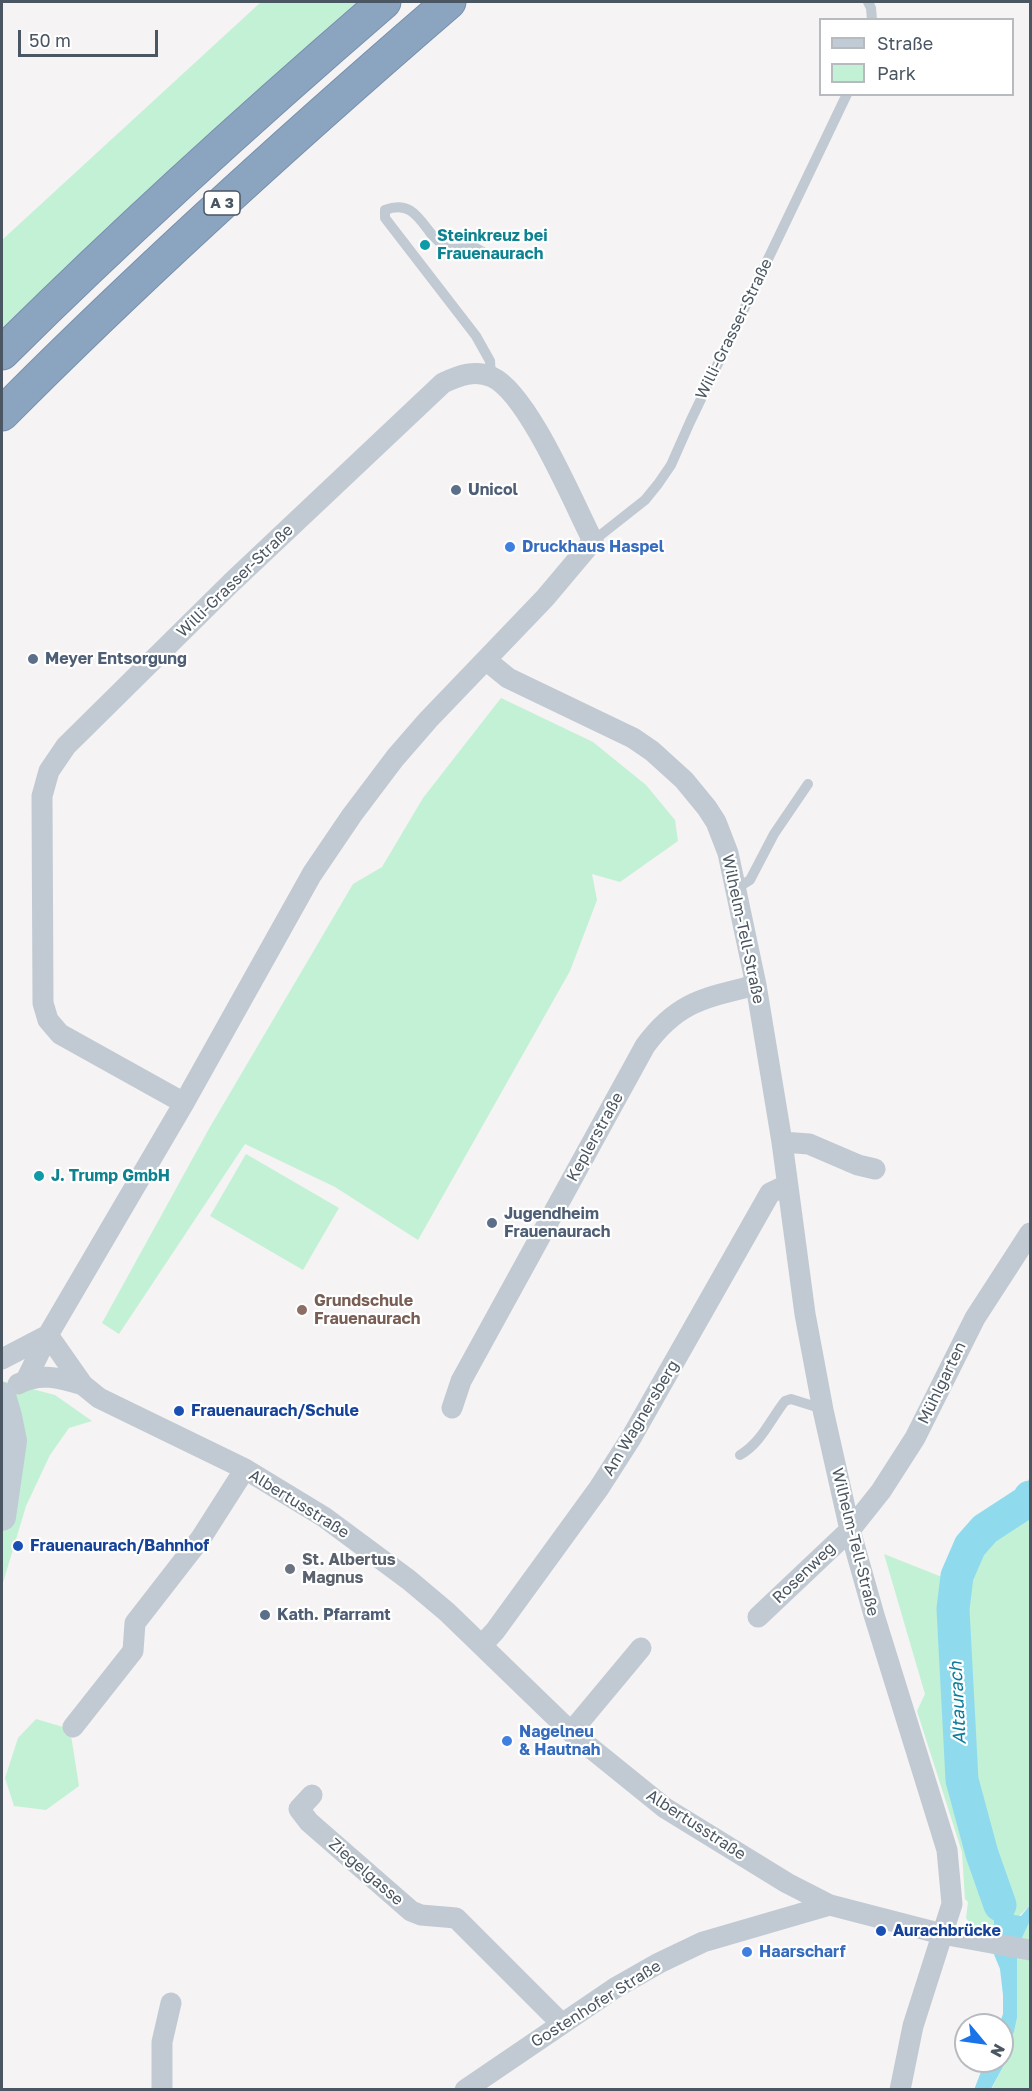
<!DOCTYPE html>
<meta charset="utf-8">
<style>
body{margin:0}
#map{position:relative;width:1032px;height:2091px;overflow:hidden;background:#f5f3f3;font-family:"Golos Text",sans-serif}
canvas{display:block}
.frame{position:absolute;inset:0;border:3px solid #4a5661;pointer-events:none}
.legend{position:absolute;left:819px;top:18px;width:195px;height:78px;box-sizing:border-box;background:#fff;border:2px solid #b7bbc0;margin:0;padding:8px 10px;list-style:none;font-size:18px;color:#4a5661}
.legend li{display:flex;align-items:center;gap:12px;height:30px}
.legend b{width:30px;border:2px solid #b7bbc0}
.north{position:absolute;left:954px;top:2013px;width:60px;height:60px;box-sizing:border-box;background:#fff;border:2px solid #b7bbc0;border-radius:50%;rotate:119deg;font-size:16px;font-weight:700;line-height:24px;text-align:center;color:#4a5661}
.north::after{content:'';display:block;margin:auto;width:21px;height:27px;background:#1a73e8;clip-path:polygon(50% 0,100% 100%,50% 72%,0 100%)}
.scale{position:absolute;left:18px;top:30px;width:140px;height:27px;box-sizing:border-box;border:3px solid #4a5661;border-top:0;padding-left:8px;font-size:18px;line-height:21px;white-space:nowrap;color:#4a5661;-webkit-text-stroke:4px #fff;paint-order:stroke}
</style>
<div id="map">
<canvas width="1032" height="2091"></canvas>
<div class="frame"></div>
<ul class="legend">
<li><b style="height:8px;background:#c1cbd6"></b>Straße</li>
<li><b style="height:16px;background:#c3f1d5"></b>Park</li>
</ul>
<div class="north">N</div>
<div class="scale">50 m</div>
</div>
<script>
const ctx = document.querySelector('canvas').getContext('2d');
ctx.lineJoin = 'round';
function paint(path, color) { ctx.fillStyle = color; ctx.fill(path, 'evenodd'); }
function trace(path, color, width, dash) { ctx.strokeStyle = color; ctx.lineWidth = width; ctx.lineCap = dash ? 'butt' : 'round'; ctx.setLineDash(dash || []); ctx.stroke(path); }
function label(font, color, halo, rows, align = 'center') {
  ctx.font = font + ' "Golos Text",sans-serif'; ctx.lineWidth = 4.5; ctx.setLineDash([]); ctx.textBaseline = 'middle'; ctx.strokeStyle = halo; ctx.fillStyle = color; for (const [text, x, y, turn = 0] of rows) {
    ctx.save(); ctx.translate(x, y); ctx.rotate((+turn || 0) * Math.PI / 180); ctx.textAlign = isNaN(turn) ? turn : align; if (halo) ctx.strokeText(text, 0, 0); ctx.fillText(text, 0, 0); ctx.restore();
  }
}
paint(new Path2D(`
 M 261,2 L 363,2 L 2,334 L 2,240 Z
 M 501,698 L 593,742 L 646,785 L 675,820 L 678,841 L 620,882 L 592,874 L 597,900 L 570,971 L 418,1240 L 335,1187 L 245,1144 L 119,1334 L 102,1323 L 210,1127 L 353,884 L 382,867 L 423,798 Z
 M 246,1154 L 339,1208 L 303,1270 L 210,1216 Z
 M 2,1381 L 55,1395 L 92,1421 L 69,1428 L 50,1455 L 26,1506 L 2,1586 Z
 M 1030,1476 L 1030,1905 L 1018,1917 L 1014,1916 L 1008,1894 L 990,1903 L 994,1920 L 993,1936 L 974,1930 L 966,1918 L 968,1902 L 965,1899 L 962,1852 L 917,1711 L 925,1694 L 884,1554 L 947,1579 L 962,1539 L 973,1526 L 1023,1492 Z
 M 36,1719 L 70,1729 L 79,1786 L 46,1810 L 14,1806 L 5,1778 L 18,1738 Z
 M 1030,1921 L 1030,2089 L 991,2090 L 1004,2065 L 1005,2050 L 1014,2032 L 1017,2018 L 1017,1957 L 1020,1942 Z`), '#c3f1d5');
paint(new Path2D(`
 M 991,1860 L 1008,1894 L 1014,1915 L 1021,1916 L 1030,1905 L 1030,1921 L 1020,1942 L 1017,1957 L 1017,2018 L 1014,2032 L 1005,2050 L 1004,2065 L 991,2089 L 974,2090 L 985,2061 L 1002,2061 L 1002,2025 L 999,2025 L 1003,2014 L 1003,1995 L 1000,1969 L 993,1952 L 994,1920 L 977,1863 Z`), '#90daee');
trace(new Path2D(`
 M 1000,1905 L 982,1854 L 962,1780 L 953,1609 L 957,1576 L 970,1546 L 985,1529 L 1028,1501 L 1030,1497`), '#90daee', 33);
const highway = new Path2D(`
 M 2,353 C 125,231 253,115 384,2
 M 2,414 C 145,270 296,134 449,2`);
trace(highway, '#7690ad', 35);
trace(new Path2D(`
 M 868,2 L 871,8 L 872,20
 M 490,256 L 476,248 L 447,249 C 441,243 434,238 429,231 C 417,215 408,201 385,210 L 385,218 L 476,336 L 490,361 L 491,376
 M 593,541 L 645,500 L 658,484 L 671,465 L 690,422 L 847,94
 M 737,888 L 750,880 L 774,834 L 808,784
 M 740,1455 C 761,1443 770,1420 785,1401 L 791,1399 L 823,1409`), '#c1cad2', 10);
trace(new Path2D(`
 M 486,660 L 508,678 L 633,738 L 652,751 L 684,780 L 707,808 L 716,822 L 728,853 L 756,985 L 782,1142 L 805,1314 L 823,1410 L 850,1530 L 874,1615 L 947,1850 L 952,1904 L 913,2026 L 900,2090
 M 782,1142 L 809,1144 L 858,1165 L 875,1169
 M 48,1335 L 83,1385 L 99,1398 L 245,1469 L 324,1517 L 409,1580 L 447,1612 L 571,1732 L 665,1808 L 787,1883 L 830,1905
 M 2,1359 L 48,1335
 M 26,1380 L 48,1335 L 184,1103 L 312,874 L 352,815 L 395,758 L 428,720 L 545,598 L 593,541 C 574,504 528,393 492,377 C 475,369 458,376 443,383 L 231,583 L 66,746 L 49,771 L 42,796 L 43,1003 L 48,1020 L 60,1034 L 184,1103
 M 18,1384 C 40,1372 60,1378 83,1385
 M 452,1408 L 461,1381 L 645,1046 C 678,1001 705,998 756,985
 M 758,1617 L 850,1530 L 881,1491 L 915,1438 L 975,1318 L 1030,1233
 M 482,1645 L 495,1631 L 599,1488 L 631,1438 L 770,1193 L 787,1185
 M 73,1727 L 133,1651 L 135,1623 L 201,1538 L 245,1469
 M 571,1732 L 641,1648
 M 312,1795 L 299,1809 L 309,1822 L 411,1911 L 421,1915 L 456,1918 L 562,2024
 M 162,2090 L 162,2042 L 171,2003
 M 465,2090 L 615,1988 L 659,1963 L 703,1942 L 830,1905 L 942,1934 L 1030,1950`), '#c1cad2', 21);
trace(new Path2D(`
 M 2,1396 L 8,1416 L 13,1441 L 2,1517`), '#c1cbd6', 28);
trace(highway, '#8ba5c1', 33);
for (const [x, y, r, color] of [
 [425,245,6,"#0f9aa8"],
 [456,490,6,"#5c6f8a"],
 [510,547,6,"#3f7fe0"],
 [33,659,6,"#5c6f8a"],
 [39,1176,6,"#0f9aa8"],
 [492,1223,6,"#5c6f8a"],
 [302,1310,6,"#8d6e63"],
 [179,1411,6,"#1a4fb4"],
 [18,1546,6,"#1a4fb4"],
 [290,1569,6,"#6b7280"],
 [265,1615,6,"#5c6f8a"],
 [507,1741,6,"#3f7fe0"],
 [881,1931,6,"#1a4fb4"],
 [747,1952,6,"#3f7fe0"]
]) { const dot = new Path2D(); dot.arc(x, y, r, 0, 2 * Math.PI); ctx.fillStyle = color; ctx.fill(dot); trace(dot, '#fff', 2); }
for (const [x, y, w] of [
 [222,203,36]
]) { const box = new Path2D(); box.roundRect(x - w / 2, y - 12, w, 24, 4.5); ctx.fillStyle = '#fff'; ctx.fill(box); trace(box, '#4a5661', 1.5); }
label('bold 15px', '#4a5661', null, [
 ["A 3",222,203]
]);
label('bold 16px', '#0d838f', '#fff', [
 ["Steinkreuz bei",437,236],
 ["Frauenaurach",437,254],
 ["J. Trump GmbH",51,1176]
], 'left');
label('16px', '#4a5661', '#fff', [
 ["Willi-Grasser-Straße",734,329,-64],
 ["Willi-Grasser-Straße",235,581,-44],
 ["Wilhelm-Tell-Straße",743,929,78],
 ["Keplerstraße",595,1137,-61],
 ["Mühlgarten",942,1383,-64],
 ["Am Wagnersberg",641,1418,-59],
 ["Albertusstraße",299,1504,32],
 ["Wilhelm-Tell-Straße",855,1542,76],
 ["Rosenweg",804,1573,-44],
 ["Albertusstraße",696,1825,33],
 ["Ziegelgasse",366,1872,41],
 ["Gostenhofer Straße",596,2004,-32]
]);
label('bold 16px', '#4e5e75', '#fff', [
 ["Unicol",468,490],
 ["Meyer Entsorgung",45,659],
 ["Jugendheim",504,1214],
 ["Frauenaurach",504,1232],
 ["Kath. Pfarramt",277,1615]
], 'left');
label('bold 16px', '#366cbe', '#fff', [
 ["Druckhaus Haspel",522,547],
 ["Nagelneu",519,1732],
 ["& Hautnah",519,1750],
 ["Haarscharf",759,1952]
], 'left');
label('bold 16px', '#785e54', '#fff', [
 ["Grundschule",314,1301],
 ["Frauenaurach",314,1319]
], 'left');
label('bold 16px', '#164399', '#fff', [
 ["Frauenaurach/Schule",191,1411],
 ["Frauenaurach/Bahnhof",30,1546],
 ["Aurachbrücke",893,1931]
], 'left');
label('bold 16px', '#5b616d', '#fff', [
 ["St. Albertus",302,1560],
 ["Magnus",302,1578]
], 'left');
label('italic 18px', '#0c7c9b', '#fff', [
 ["Altaurach",958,1703,-93]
]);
</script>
